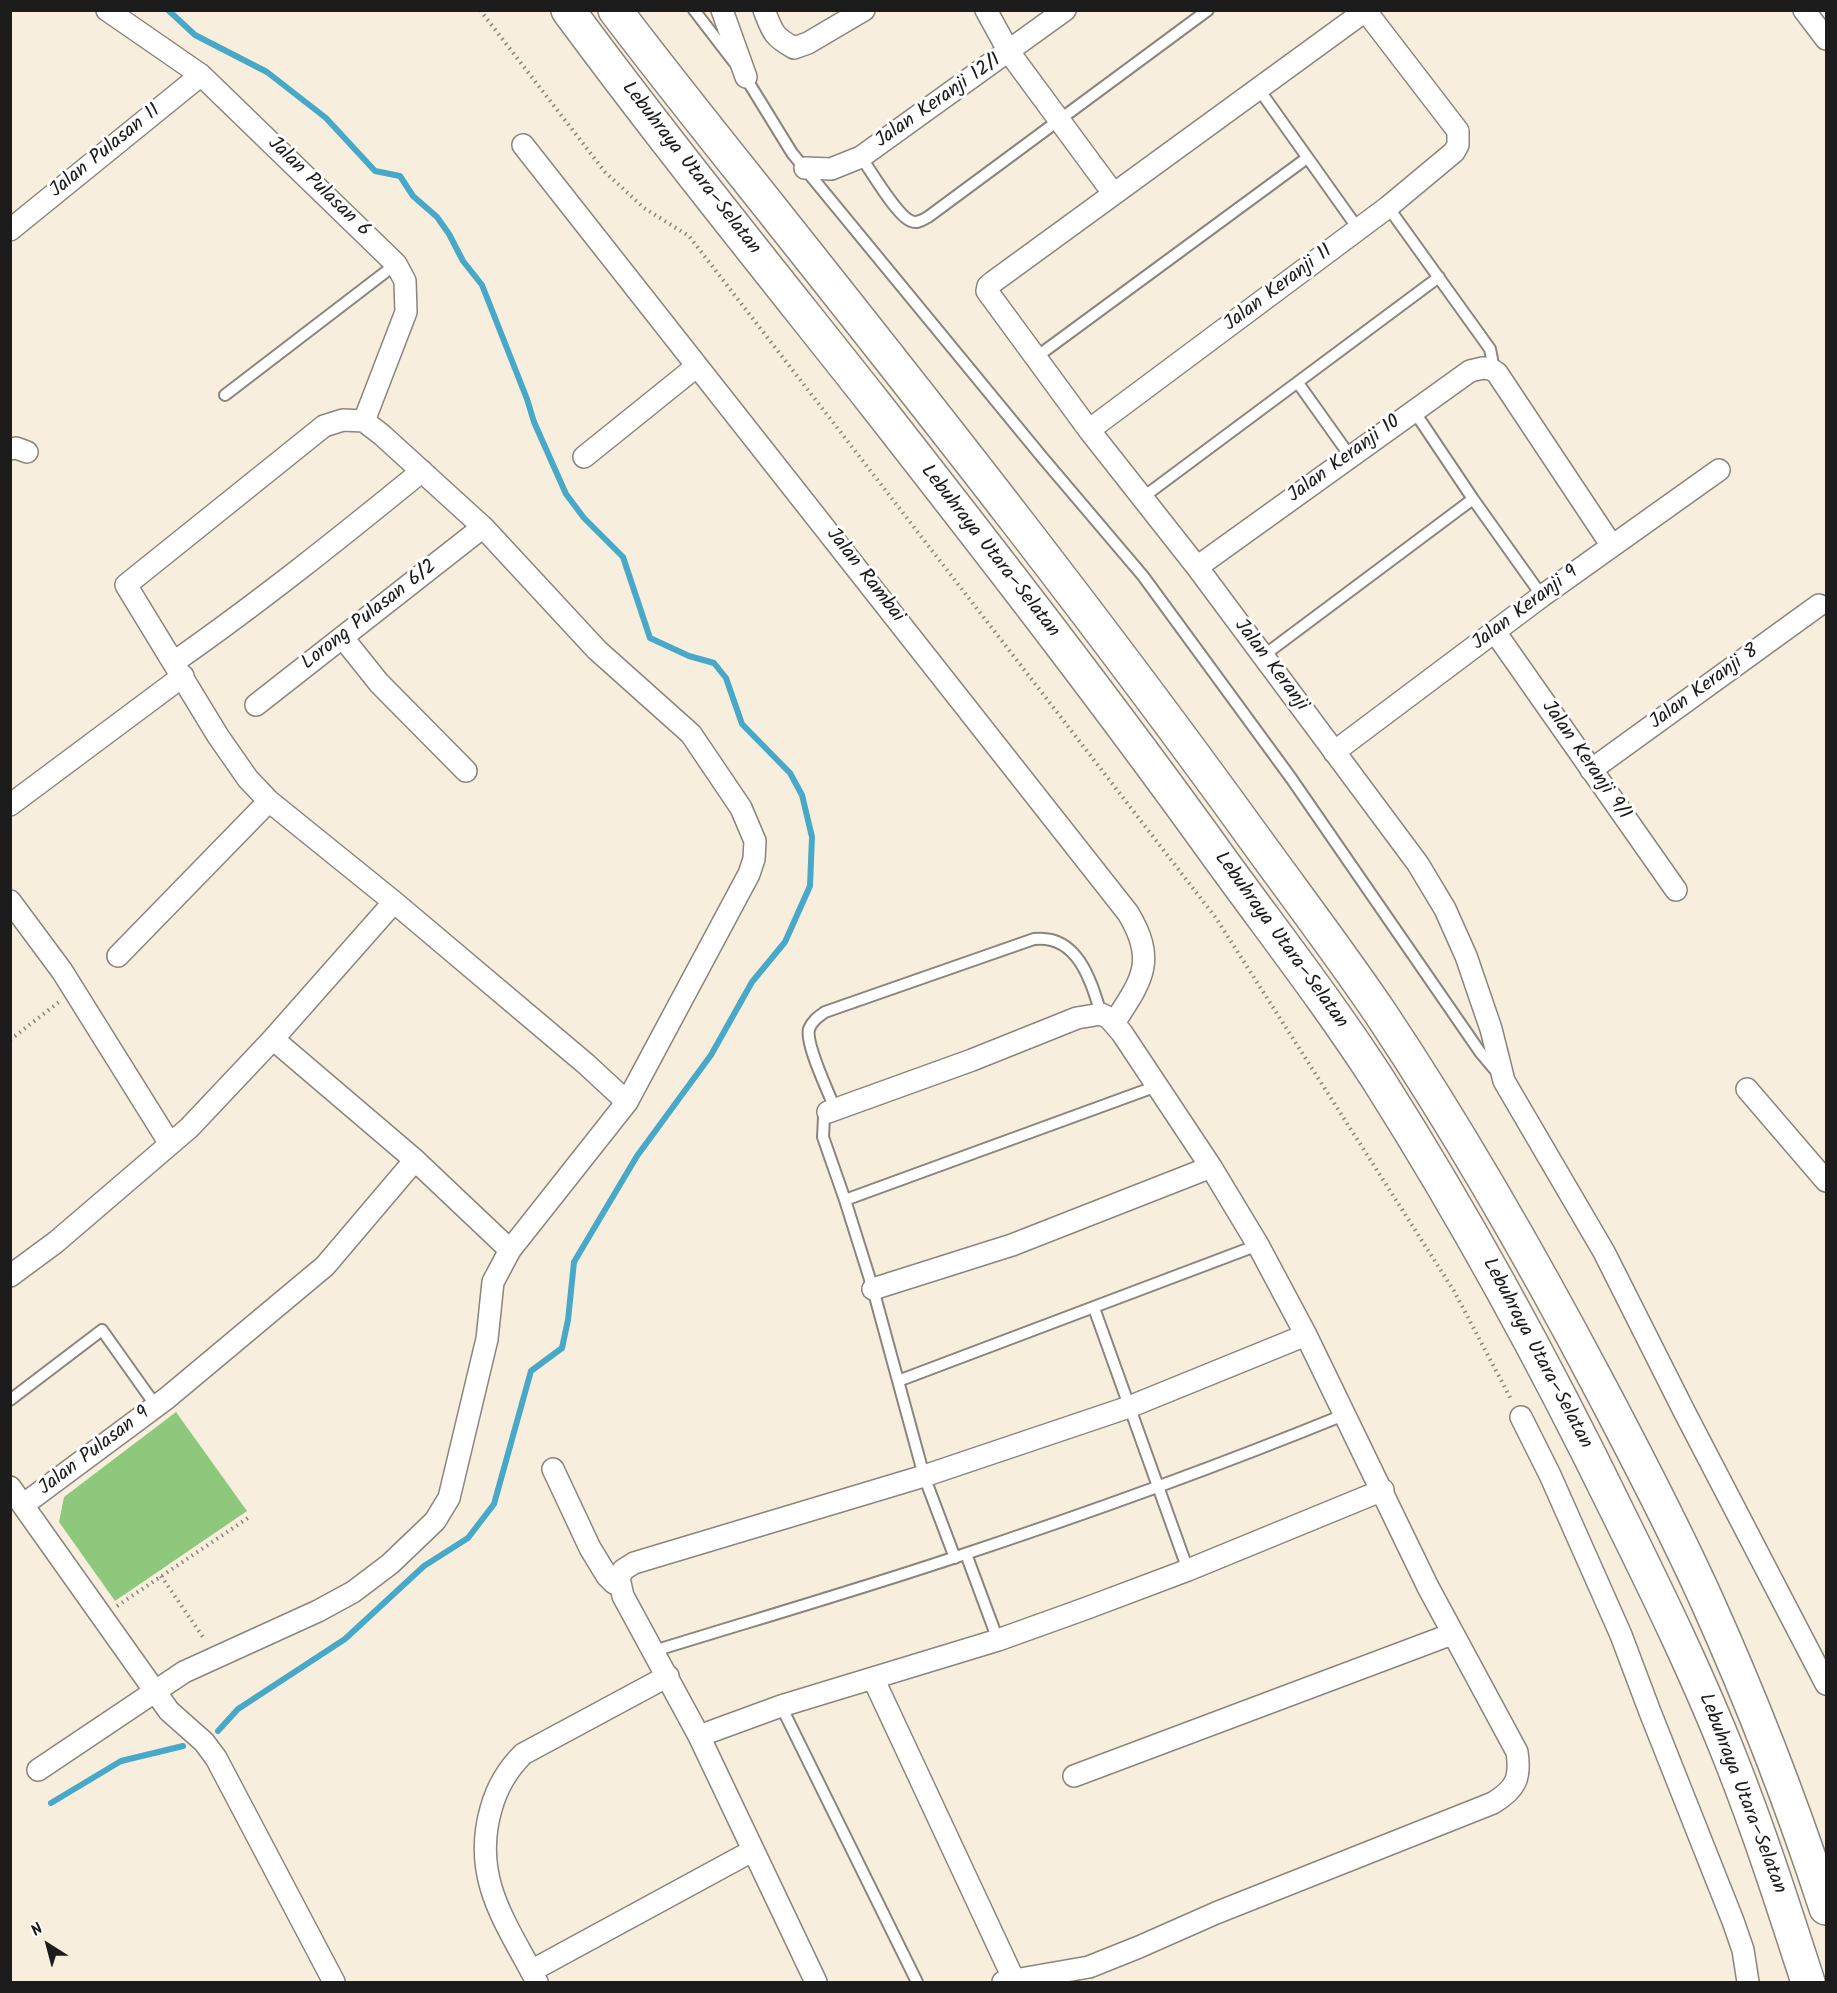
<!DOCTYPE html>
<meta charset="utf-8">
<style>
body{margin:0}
#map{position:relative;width:1837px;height:1993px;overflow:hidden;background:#f8eede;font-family:Kalam,sans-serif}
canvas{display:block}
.frame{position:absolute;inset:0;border:12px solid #1c1c1c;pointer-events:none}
.north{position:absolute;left:18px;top:1915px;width:60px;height:60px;-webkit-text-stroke:4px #fff;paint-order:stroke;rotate:324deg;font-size:16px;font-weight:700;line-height:24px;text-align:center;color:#1c1c1c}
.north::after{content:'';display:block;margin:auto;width:21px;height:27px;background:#1c1c1c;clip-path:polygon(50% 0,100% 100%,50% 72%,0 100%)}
</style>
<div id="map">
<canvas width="1837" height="1993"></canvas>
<div class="frame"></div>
<div class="north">N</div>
</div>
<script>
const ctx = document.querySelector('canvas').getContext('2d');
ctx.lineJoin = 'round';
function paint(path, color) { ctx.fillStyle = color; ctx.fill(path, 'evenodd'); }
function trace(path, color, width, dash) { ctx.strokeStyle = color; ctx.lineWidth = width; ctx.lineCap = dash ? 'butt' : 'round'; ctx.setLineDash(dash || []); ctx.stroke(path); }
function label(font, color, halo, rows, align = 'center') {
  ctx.font = font + ' Kalam,sans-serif'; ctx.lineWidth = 6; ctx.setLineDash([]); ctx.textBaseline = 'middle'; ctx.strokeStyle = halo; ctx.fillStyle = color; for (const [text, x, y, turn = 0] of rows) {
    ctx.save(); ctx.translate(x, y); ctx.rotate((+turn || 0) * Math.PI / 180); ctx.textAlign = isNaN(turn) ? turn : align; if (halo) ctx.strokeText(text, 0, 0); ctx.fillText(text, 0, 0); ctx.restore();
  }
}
paint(new Path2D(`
 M 176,1412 L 247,1511 L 115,1601 L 59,1522 L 64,1497 Z`), '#8dc87d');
trace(new Path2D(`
 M 168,10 L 195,35 L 267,72 L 326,118 L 375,171 L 400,176 L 413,196 L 437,217 L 449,234 L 463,261 L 482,285 L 527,399 L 534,422 L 566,494 L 584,518 L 623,557 L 650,638 L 689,656 L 714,663 L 726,678 L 742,724 L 790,773 L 802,795 L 812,837 L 810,886 L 785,942 L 752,982 L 711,1055 L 637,1156 L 574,1262 L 568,1320 L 562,1348 L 531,1371 L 494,1504 L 468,1538 L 424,1566 L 345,1639 L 238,1709 L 218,1731
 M 51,1803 L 121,1761 L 183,1746`), '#47a9c7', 6);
const service = new Path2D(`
 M 694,10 L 734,62
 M 744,75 L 792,153 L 1042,457 L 1143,576 L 1291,778 L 1480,1052 L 1496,1071
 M 1258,88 L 1359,230
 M 861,157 C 871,171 897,216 911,221 C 917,224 922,220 928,217 L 1208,10
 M 1388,207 L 1490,349 L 1492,359 L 1491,369
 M 1035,358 L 1307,158
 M 1298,383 L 1350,456
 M 225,395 L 396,264
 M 1142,498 L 1439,277
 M 1473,499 L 1542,596
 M 1263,656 L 1473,499 L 1414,411
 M 835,1109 C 829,1093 805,1044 809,1029 C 812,1021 818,1017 825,1012 L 1034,939 C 1078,934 1091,981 1101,1014
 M 828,1112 L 824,1117 L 823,1137 L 845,1200 L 873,1289 L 924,1476 L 955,1558
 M 845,1200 L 1157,1086
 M 1094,1308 L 1188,1570
 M 898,1381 L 1258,1245
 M 10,1400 L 102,1330 L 156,1406
 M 966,1554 L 998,1640
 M 654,1651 C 754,1620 854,1591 953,1558 C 1086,1514 1216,1467 1346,1414
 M 781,1706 L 917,1982`);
const minor = new Path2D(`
 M 107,10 L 201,75 L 396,264 L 405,281 L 406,312 L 364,421
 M 722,10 L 746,77
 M 764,10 C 773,33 773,36 794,48 L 808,43 L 864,10
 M 986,10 L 1009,52 L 1113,193
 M 1804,10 L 1826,39
 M 1365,11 L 993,282 L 988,286 L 987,291 L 1089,430 L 1197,567 L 1418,864 L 1445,909 L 1466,956 L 1491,1029 L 1504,1081 L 1604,1252 L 1685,1413 L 1826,1684
 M 523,145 L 1128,913 C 1157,961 1142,980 1114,1023
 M 805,168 L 831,169 L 861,157 L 1065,10
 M 10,230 L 201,75
 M 1089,430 L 1388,207 L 1454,152 L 1458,145 L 1458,131 L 1365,10
 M 10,449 L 16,448 L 27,452
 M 584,457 L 697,366
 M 1197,567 L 1470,371 L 1483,368 L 1491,369 L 1497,373 L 1612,546
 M 1495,632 L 1676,890
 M 343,638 L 379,683 L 466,771
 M 174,662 C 260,602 341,537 422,471
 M 256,705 L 483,527
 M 1334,752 L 1542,596 L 1719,470
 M 1591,770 L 1819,605
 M 10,805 L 183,676
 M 10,901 L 62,971 L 170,1144
 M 118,956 L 269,801
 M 273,1039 L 415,1160 L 510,1250
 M 1747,1089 L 1826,1181
 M 828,1112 L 972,1060 L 1077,1018 L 1101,1014 L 1109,1018 L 1122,1033 L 1211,1167 L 1258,1245 L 1306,1335 L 1428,1587 L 1517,1752 C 1521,1778 1516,1789 1493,1803 L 1216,1913 L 1139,1947 L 1089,1967 L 1003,1982
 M 10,1276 L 56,1242 L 189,1128 L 273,1039 L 394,902
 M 873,1289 L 1012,1245 L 1211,1167
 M 1521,1417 L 1550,1475 L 1621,1635 L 1650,1712 L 1733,1921 L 1743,1950 L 1748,1982
 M 553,1469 L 590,1548 L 607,1576 L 614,1583 L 619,1578
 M 10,1487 L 169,1711 L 204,1742 L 216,1758 L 334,1982
 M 23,1505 L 167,1398 L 325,1266 L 415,1160
 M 873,1678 L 1014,1980
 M 699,1736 L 781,1706 L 998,1640 L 1087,1608 L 1188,1570 L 1383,1490
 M 38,1770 L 184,1672 L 318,1611 L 353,1592 L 390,1564 L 435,1521 L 449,1498 L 487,1339 L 493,1282 L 510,1250 L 627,1102 L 749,874 L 754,859 L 755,841 L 741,808 L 691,734 L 597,650 L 483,527 L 382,435 L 364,421 L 343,420 L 324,426 L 126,585 L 218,736 L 248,779 L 269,801 L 394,902 L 586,1064 L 627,1102
 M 1074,1776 L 1452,1634
 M 531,1971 L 752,1851
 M 537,1982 C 507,1924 471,1879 491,1809 C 497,1787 507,1770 523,1754 L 668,1676
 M 816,1982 L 699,1736 L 623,1596 L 619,1578 L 623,1570 L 634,1563 L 924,1476 L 1129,1407 L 1306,1335`);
const motorway = new Path2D(`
 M 568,10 C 666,143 770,271 872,400 C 991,552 1109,704 1221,860 C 1274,933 1330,1005 1379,1081 C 1467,1220 1546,1365 1618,1513 C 1658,1594 1698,1676 1731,1760 C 1760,1833 1784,1908 1808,1982
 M 615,10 C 668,80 723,148 777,216 C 940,421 1102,627 1255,839 C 1297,897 1341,955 1381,1014 C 1461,1134 1533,1260 1600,1387 C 1637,1457 1674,1528 1707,1601 C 1752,1701 1792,1804 1826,1908`);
trace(service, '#8a857d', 14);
trace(minor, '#8a857d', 24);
trace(motorway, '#8a857d', 36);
trace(new Path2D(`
 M 480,10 L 605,172 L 644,208 L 689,236 L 1216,918 L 1454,1291 L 1512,1401
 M 10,1040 L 59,1002
 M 161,1576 L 205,1640
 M 117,1606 L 251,1516`), '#8a857d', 4, [1.5, 4.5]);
trace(service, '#fff', 10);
trace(minor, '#fff', 21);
trace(motorway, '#fff', 33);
label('20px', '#1c1c1c', '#fff', [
 ["Jalan Keranji 12/1",939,102,-35],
 ["Jalan Pulasan 11",106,152,-39],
 ["Lebuhraya Utara–Selatan",690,169,52],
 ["Jalan Pulasan 6",318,188,44],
 ["Jalan Keranji 11",1279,289,-37],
 ["Jalan Keranji 10",1345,460,-36],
 ["Lebuhraya Utara–Selatan",989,552,52],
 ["Jalan Rambai",864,576,52],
 ["Jalan Keranji 9",1526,609,-37],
 ["Lorong Pulasan 6/2",370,616,-38],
 ["Jalan Keranji",1270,666,53],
 ["Jalan Keranji 8",1705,688,-36],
 ["Jalan Keranji 9/1",1585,761,55],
 ["Lebuhraya Utara–Selatan",1280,941,54],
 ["Lebuhraya Utara–Selatan",1536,1354,62],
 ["Jalan Pulasan 9",95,1452,-37],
 ["Lebuhraya Utara–Selatan",1741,1794,69]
]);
</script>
